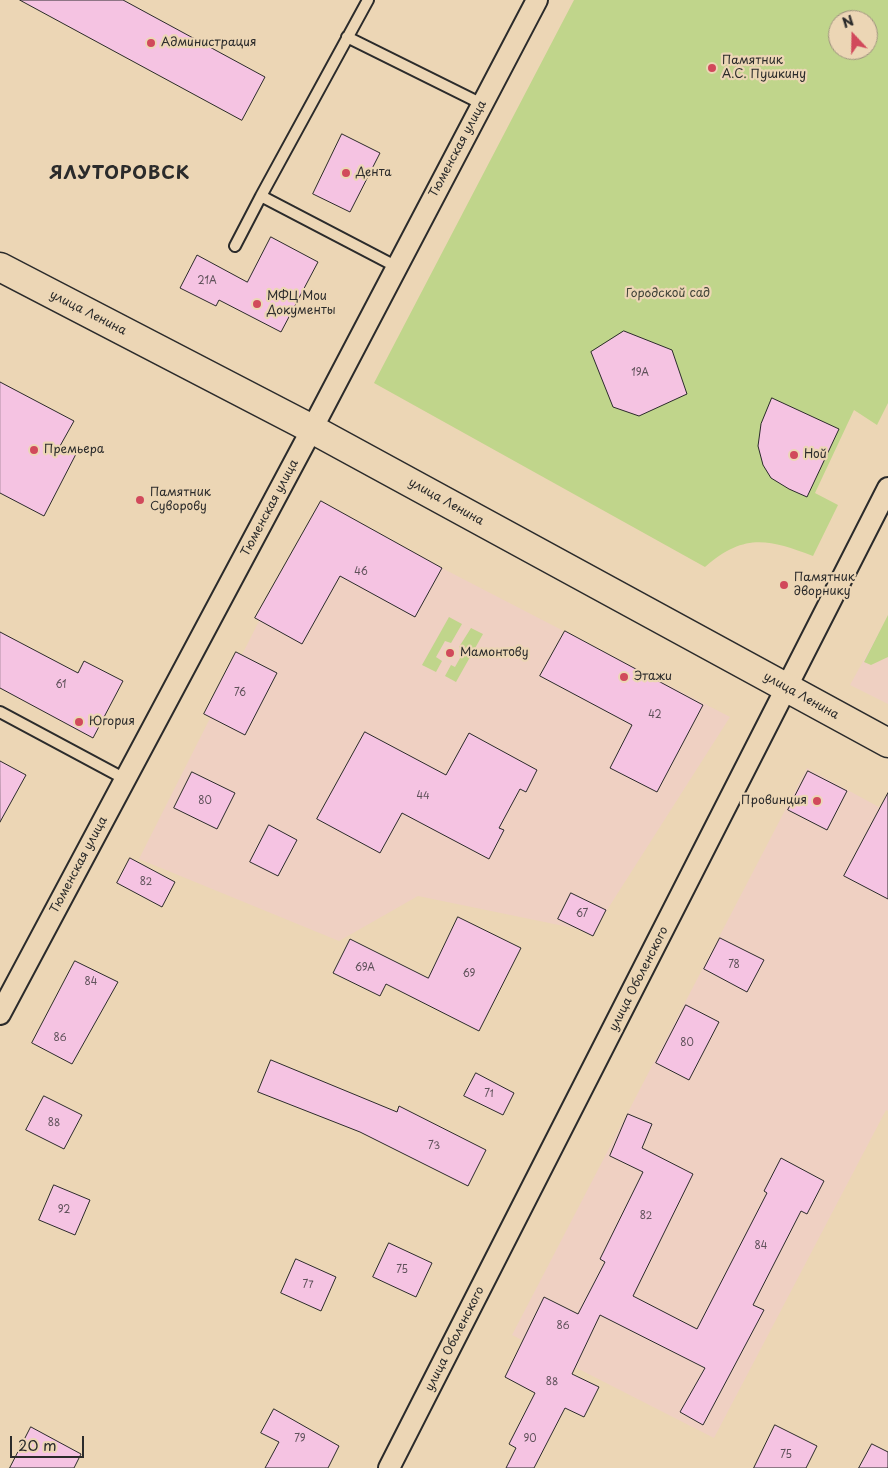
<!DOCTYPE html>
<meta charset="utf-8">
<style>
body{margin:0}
#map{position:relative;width:888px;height:1468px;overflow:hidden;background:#ecd6b5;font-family:"Playpen Sans",sans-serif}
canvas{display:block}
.north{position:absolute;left:828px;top:10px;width:50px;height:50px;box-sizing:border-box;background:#ecd6b5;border:1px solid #9f927e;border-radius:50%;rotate:339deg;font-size:14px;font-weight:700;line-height:20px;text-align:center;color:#2b2b2b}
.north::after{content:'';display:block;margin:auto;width:18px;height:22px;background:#d1495b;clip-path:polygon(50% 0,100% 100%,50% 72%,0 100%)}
.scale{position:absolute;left:10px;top:1436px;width:74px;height:22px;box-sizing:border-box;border:2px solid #2b2b2b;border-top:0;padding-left:6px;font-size:15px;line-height:18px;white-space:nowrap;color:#2b2b2b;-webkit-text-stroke:4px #ecd6b5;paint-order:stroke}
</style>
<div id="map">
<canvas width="888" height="1468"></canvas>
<div class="north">N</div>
<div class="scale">20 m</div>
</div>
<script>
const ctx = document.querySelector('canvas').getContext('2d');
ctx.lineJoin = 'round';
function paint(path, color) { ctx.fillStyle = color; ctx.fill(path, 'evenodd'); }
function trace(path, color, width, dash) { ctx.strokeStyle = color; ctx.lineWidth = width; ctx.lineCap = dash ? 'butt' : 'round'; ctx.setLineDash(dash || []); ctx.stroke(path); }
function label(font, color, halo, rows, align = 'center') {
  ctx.font = font + ' "Playpen Sans",sans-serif'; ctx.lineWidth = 4.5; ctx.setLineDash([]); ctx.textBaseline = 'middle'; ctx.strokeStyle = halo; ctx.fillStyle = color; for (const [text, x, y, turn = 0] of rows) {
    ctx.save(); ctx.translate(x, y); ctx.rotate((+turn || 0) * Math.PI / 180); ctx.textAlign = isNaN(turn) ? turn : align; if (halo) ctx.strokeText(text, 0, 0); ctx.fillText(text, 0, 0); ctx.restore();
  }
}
paint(new Path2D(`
 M 318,504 L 730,717 L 593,932 L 418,896 L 339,941 L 139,859 Z
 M 888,616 L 888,704 L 850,685 Z
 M 807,768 L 888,812 L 888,1111 L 886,1110 L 714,1438 L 512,1335 Z`), '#efd0c2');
paint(new Path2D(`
 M 574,0 L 888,0 L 888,403 L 877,425 L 854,410 L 815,493 L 838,505 L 813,556 C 768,539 744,533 705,567 L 374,383 ZM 838,20 L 868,20 L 868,50 L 838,50 Z
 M 888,615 L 888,657 L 871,665 L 864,662 Z
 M 449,617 L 462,624 L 451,643 L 445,641 L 436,657 L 442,661 L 436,672 L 422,665 Z
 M 471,628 L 483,634 L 456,682 L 445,676 L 451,665 L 455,667 L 464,651 L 459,647 Z`), '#c0d58b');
const building = new Path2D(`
 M 20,0 L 123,0 L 265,77 L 242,120 Z
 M 342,134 L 380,153 L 350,212 L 313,194 Z
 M 271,237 L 318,262 L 281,332 L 219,300 L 216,306 L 180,288 L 197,255 L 247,282 Z
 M 624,331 L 672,350 L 687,394 L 639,416 L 613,407 L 591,352 Z
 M 0,382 L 74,421 L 60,446 L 76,454 L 44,516 L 0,493 Z
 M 772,398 L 839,429 L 807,497 L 789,489 L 771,478 L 763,465 L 758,446 L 761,424 Z
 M 321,501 L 442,568 L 415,617 L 340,576 L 302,644 L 255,618 Z
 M 565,631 L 703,705 L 657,792 L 610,768 L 632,725 L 540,676 Z
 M 0,632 L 78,673 L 84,661 L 123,681 L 93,738 L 0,688 Z
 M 236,652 L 277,673 L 245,735 L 204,714 Z
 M 365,732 L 446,775 L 469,733 L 537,770 L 526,792 L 520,789 L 499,828 L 504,830 L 489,859 L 402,813 L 380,853 L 317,819 Z
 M 0,761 L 26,775 L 0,822 Z
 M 808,771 L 847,791 L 827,830 L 788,810 Z
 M 192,772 L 235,793 L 217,829 L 174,808 Z
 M 888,793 L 888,899 L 844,876 Z
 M 269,825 L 297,840 L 278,876 L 250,862 Z
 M 130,858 L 175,882 L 162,907 L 117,883 Z
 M 571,893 L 606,910 L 593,936 L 558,919 Z
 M 458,917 L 521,948 L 479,1031 L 386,984 L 380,996 L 333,973 L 350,939 L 428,978 Z
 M 720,938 L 764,960 L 747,992 L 704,969 Z
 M 75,961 L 118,982 L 72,1064 L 32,1043 Z
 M 686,1005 L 719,1022 L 689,1080 L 656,1063 Z
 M 271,1060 L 397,1112 L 399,1106 L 486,1150 L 468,1186 L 360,1132 L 258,1092 Z
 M 476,1073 L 514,1093 L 503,1115 L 464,1096 Z
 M 44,1096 L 82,1115 L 64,1149 L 26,1130 Z
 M 628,1114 L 652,1124 L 642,1148 L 693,1174 L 633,1296 L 697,1329 L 767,1193 L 764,1191 L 781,1158 L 824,1181 L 807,1214 L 801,1211 L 753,1305 L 764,1310 L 703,1425 L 680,1412 L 705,1368 L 600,1315 L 572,1374 L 599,1387 L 584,1417 L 565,1408 L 534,1468 L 506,1468 L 516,1448 L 509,1444 L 535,1393 L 505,1377 L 544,1297 L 578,1314 L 605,1262 L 600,1259 L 643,1172 L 610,1156 Z
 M 54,1185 L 90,1200 L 75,1235 L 39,1220 Z
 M 389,1243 L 432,1263 L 416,1297 L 373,1277 Z
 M 296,1259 L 336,1277 L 321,1311 L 281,1293 Z
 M 274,1409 L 339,1446 L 328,1468 L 265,1468 L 279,1442 L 261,1433 Z
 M 775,1425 L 817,1446 L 806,1468 L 754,1468 Z
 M 31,1427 L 81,1454 L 74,1468 L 10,1468 Z
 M 872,1444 L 888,1452 L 888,1468 L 859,1468 Z`);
paint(building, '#f5c3e2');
trace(building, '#2b2b2b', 1);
const service = new Path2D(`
 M 347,37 L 482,104
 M 261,196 L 368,0
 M 235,246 L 261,196 L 397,267
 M 0,712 L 125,779`);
const minor = new Path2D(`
 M 0,1014 L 312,429 L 537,0
 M 389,1468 L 888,488`);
const secondary = new Path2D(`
 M 0,267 L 312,429 L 888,743`);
trace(service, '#2b2b2b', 14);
trace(minor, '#2b2b2b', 24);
trace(secondary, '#2b2b2b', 31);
trace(service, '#ecd6b5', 10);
trace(minor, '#ecd6b5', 20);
trace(secondary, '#ecd6b5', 28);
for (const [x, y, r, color] of [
 [151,43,5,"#d1495b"],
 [712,68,5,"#d1495b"],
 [346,173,5,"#d1495b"],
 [257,304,5,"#d1495b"],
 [34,450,5,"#d1495b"],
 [794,455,5,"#d1495b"],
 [140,500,5,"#d1495b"],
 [784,585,5,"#d1495b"],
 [450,653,5,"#d1495b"],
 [624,677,5,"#d1495b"],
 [79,722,5,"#d1495b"],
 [817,801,5,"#d1495b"]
]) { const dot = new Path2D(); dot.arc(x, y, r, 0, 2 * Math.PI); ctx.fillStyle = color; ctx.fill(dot); trace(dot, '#ecd6b5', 2); }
label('10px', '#5e5159', null, [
 ["21А",207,281],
 ["19А",640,373],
 ["46",361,572],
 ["61",61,685],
 ["76",240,693],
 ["42",655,715],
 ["44",423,796],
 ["80",205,801],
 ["82",146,882],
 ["67",582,914],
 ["78",734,965],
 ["69А",365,968],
 ["69",469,974],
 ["84",91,982],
 ["86",60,1038],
 ["80",687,1043],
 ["71",489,1094],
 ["88",54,1123],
 ["73",434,1146],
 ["92",64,1210],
 ["82",646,1216],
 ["84",761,1246],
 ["75",402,1270],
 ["77",308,1285],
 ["86",563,1326],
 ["88",552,1382],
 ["79",300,1439],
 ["90",530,1439],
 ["75",786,1455]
]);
label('12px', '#2b2b2b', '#ecd6b5', [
 ["Администрация",161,43],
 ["Памятник",722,61],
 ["А.С. Пушкину",722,75],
 ["Дента",356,173],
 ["МФЦ Мои",267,297],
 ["Документы",267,311],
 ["Премьера",44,450],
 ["Ной",804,455],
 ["Памятник",150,493],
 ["Суворову",150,507],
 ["Памятник",794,578],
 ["дворнику",794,592],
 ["Мамонтову",460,653],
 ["Этажи",634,677],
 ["Югория",89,722],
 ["Провинция",807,801,"right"]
], 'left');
label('12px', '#2b2b2b', '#ecd6b5', [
 ["Тюменская улица",458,149,-62],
 ["улица Ленина",88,313,27],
 ["улица Ленина",446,502,29],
 ["Тюменская улица",270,508,-62],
 ["улица Ленина",801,696,29],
 ["Тюменская улица",79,865,-62],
 ["улица Оболенского",639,979,-63],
 ["улица Оболенского",455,1339,-63]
]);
label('12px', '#414439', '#ecd6b5', [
 ["Городской сад",668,294]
]);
ctx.letterSpacing = '1px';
label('bold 18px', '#2b2b2b', '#ecd6b5', [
 ["ЯЛУТОРОВСК",120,174]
]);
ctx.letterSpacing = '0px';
</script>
